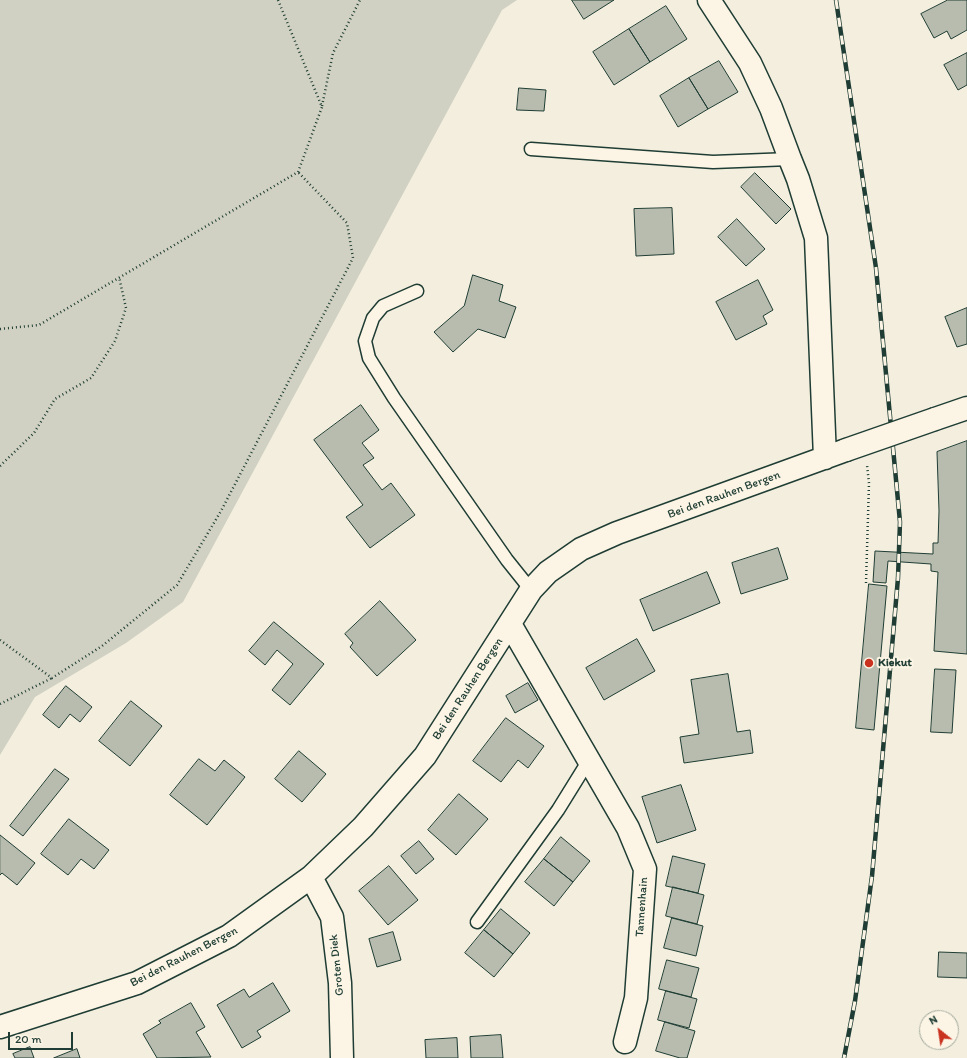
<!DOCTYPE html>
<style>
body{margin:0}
#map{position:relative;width:967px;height:1058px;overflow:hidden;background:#f3eede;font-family:Itim,sans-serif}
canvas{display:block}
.north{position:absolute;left:919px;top:1010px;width:40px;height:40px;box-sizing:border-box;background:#fcf5e5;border:1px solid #a4ab9e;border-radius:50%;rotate:330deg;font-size:11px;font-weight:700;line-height:16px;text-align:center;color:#1f3d34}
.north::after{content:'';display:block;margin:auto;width:14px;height:18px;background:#c8321e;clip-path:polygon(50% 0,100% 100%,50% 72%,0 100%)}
.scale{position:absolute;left:8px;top:1032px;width:65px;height:18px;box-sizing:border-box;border:2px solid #1f3d34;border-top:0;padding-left:5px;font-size:12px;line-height:14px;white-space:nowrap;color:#1f3d34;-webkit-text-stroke:3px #fcf5e5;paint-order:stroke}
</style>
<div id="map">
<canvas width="967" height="1058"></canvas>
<div class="north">N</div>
<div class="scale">20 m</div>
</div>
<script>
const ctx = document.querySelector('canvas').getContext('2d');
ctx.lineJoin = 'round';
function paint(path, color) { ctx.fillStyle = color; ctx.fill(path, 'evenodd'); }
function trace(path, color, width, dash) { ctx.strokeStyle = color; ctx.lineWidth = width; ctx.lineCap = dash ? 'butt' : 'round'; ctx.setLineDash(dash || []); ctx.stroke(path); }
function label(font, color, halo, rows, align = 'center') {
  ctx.font = font + ' Itim,sans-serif'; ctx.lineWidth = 4; ctx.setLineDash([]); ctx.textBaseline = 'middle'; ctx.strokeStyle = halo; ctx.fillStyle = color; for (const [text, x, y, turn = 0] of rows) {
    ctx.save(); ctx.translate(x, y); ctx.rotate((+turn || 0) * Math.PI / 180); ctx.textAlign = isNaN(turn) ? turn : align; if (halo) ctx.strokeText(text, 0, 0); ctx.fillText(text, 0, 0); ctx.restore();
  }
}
paint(new Path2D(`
 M 0,0 L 517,0 L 502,10 L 183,602 L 126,643 L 35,697 L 0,755 Z`), '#d0d1c2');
const building = new Path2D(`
 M 572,0 L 614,0 L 584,19 Z
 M 948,0 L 967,0 L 967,30 L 951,39 L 947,31 L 934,38 L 921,14 Z
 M 666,6 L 687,39 L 650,62 L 629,29 Z
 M 629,29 L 650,62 L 614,85 L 593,52 Z
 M 967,53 L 967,85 L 958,90 L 944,65 Z
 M 719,61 L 738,92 L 708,109 L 689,78 Z
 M 689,78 L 708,109 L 678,127 L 660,96 Z
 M 519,88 L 546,90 L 544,111 L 517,110 Z
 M 755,173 L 791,209 L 776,224 L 741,187 Z
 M 672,208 L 674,254 L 636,256 L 634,209 Z
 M 737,219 L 765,249 L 746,266 L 718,237 Z
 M 473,275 L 503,285 L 499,301 L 516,307 L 505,338 L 478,329 L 453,352 L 434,332 L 464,306 Z
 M 758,280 L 773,310 L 763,316 L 767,324 L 736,340 L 716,302 Z
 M 967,308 L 967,344 L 957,347 L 945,317 Z
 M 361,405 L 379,430 L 362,443 L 374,458 L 363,465 L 382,490 L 391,483 L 415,515 L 370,548 L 346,517 L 363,505 L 314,440 Z
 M 967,441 L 967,654 L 934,651 L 938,572 L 931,571 L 931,564 L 888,561 L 886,583 L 873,582 L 875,551 L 933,554 L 933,543 L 938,543 L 939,511 L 937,452 Z
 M 778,548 L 788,579 L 741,594 L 732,563 Z
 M 707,572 L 720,603 L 653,631 L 640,600 Z
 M 869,584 L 887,586 L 874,730 L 856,728 Z
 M 380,601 L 416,640 L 377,676 L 350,647 L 353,643 L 345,634 Z
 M 274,622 L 324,664 L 290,705 L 272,690 L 293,664 L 277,650 L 265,665 L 249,651 Z
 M 637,639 L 655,671 L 604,700 L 586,668 Z
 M 935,669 L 956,670 L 952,733 L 931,732 Z
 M 728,674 L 737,732 L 750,730 L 753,753 L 684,763 L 680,737 L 699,734 L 691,680 Z
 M 528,683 L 538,700 L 515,713 L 506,696 Z
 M 66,686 L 92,707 L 80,722 L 70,714 L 59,728 L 43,715 Z
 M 131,701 L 162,726 L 130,766 L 99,741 Z
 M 506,718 L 544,746 L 528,768 L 518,760 L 501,782 L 473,761 Z
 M 299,751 L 326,774 L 302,802 L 275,779 Z
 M 199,759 L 215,771 L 224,760 L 245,777 L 207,825 L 170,795 Z
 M 55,769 L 69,779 L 23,836 L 10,826 Z
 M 681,785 L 696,830 L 657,843 L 642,797 Z
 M 459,794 L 488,819 L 456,855 L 428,830 Z
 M 69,819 L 109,850 L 94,869 L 81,859 L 68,875 L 41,854 Z
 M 0,835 L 35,863 L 17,885 L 2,873 L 0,875 Z
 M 561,837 L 590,861 L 573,882 L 544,859 Z
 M 419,841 L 434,859 L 416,874 L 401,856 Z
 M 673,856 L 705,864 L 698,893 L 666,886 Z
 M 544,859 L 573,882 L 554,906 L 525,882 Z
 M 389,866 L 418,900 L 388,925 L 359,891 Z
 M 673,887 L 704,895 L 697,924 L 666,916 Z
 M 501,909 L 530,933 L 513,954 L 484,930 Z
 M 672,918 L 703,926 L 696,956 L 664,948 Z
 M 484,930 L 513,954 L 494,977 L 465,953 Z
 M 393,932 L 401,960 L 377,967 L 369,939 Z
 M 939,952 L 967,953 L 967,978 L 938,977 Z
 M 667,960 L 699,968 L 691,997 L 659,989 Z
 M 273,983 L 290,1011 L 257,1031 L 261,1037 L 242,1048 L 217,1005 L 244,989 L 249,997 Z
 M 666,991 L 697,999 L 689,1028 L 658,1020 Z
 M 191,1003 L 205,1027 L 196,1032 L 211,1057 L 157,1058 L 143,1034 L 161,1023 L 159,1021 Z
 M 665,1022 L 695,1031 L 687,1058 L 680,1058 L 656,1051 Z
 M 501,1035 L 503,1058 L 471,1058 L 470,1037 Z
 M 457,1038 L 458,1058 L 426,1058 L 425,1040 Z
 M 30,1047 L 34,1058 L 15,1058 L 13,1054 Z
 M 77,1049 L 80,1058 L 54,1058 Z`);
paint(building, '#b8bcae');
trace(building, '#1f3d34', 1);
const lane = new Path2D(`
 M 531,149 L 713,162 L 790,159
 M 417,291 L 383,306 L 373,318 L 365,341 L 369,358 L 394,398 L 507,560 L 531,590
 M 477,922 L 558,810 L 589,760`);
const street = new Path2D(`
 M 709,0 L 750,63 L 771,108 L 790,159 L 798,179 L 816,238 L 825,458
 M 935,419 L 967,408
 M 510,624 L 628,828 L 645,869 L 636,998 L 625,1042
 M 311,877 L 332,917 L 340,983 L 342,1058
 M 0,1027 L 137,983 L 229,936 L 311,877 L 363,827 L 425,756 L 531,590 L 548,572 L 581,549 L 617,533 L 846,450`);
trace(lane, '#1f3d34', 15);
trace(street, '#1f3d34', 25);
trace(new Path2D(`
 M 322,106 L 333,53 L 360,0
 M 0,329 L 39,325 L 298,172 L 322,107 L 278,0
 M 0,466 L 34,433 L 55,399 L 91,378 L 115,341 L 126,308 L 119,277
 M 866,583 L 869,483 L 867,465
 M 0,640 L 52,678 L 102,646 L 177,585 L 221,511 L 353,258 L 347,223 L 298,172
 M 0,704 L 52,678`), '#1f3d34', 2.5, [1, 3]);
trace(lane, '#fcf5e5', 12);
trace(street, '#fcf5e5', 22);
const rail = new Path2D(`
 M 836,0 L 876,268 L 900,522 L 898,578 L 872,876 L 855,1001 L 844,1058`);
trace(rail, '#1f3d34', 4.5);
trace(rail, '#fcf5e5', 3, [9]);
const streetBridge = new Path2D(`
 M 846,450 L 935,419`);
trace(streetBridge, '#1f3d34', 25, []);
trace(streetBridge, '#fcf5e5', 22);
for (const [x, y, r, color] of [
 [869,663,5,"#c8321e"]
]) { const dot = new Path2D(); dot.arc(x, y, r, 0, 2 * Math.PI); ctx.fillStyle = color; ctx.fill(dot); trace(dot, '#fcf5e5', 1.5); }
label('12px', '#1f3d34', '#fcf5e5', [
 ["Bei den Rauhen Bergen",724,495,-20],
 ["Bei den Rauhen Bergen",468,689,-57],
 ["Tannenhain",642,907,-86],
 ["Bei den Rauhen Bergen",184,957,-27],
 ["Groten Diek",337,965,-96]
]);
label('bold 12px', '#1f3d34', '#fcf5e5', [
 ["Kiekut",878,663]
], 'left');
</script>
